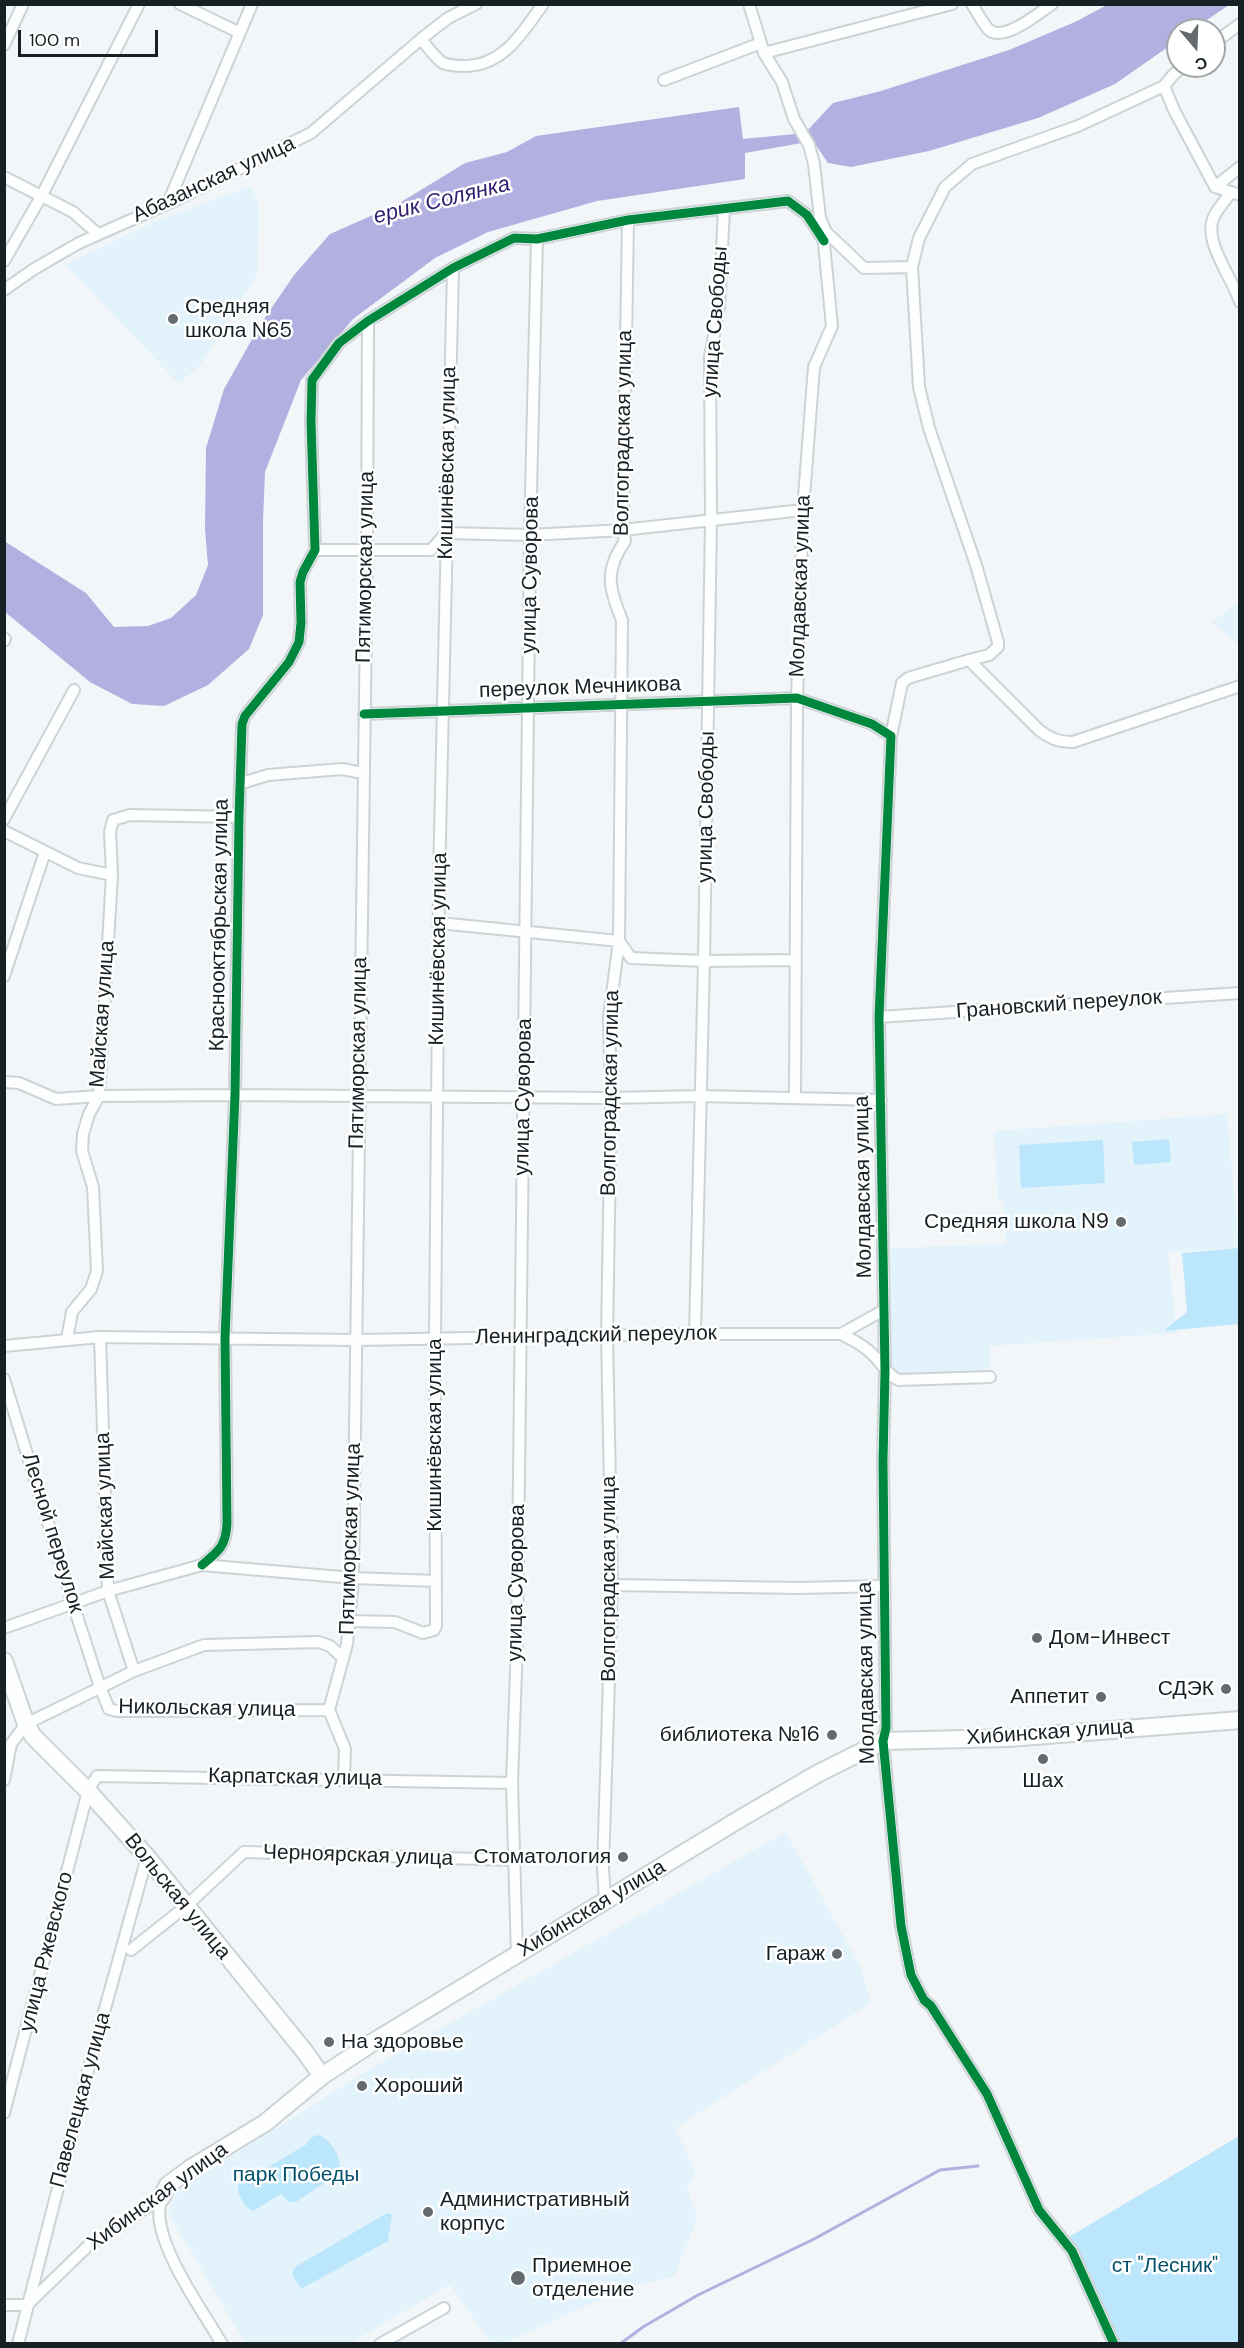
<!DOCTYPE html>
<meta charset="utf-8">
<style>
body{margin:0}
#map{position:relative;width:1244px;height:2348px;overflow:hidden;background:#f2f6f8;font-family:"DM Sans",sans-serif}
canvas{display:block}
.frame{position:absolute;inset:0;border:6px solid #172024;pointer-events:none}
.north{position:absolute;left:1166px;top:18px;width:60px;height:60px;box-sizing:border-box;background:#fff;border:2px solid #a2a6a7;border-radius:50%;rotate:161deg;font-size:16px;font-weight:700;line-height:24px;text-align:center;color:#172024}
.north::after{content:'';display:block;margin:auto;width:21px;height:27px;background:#646b6e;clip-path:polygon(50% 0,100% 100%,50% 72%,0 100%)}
.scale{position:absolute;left:18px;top:30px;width:140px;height:27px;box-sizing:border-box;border:3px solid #172024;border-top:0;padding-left:8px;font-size:18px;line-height:21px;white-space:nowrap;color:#172024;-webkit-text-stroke:4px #fff;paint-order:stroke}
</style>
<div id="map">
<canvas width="1244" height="2348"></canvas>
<div class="frame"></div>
<div class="north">С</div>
<div class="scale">100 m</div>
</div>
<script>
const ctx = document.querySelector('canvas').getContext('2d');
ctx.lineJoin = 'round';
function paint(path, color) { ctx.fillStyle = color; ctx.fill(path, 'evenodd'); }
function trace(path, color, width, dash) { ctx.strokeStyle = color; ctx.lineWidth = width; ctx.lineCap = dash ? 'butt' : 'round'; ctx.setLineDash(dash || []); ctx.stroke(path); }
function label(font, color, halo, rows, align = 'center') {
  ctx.font = font + ' "DM Sans",sans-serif'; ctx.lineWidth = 5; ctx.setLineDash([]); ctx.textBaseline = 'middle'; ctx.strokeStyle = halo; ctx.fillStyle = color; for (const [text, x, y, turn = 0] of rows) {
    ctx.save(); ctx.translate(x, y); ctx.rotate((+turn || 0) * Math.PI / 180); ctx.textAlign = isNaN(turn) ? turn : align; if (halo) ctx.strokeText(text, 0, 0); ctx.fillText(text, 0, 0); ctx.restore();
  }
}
paint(new Path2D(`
 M 251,186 L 259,206 L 257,275 L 201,364 L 179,384 L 65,264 L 157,221 Z
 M 1239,602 L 1239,645 L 1212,622 Z
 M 1227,1114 L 1239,1248 L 1168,1252 L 1177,1333 L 990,1346 L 991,1363 L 989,1368 L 983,1370 L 909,1376 L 895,1372 L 891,1366 L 891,1248 L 1006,1244 L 1003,1201 L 998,1201 L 994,1131 Z
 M 786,1832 L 862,1970 L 871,2003 L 675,2128 L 696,2172 L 687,2189 L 698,2216 L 674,2277 L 627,2287 L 505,2343 L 491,2343 L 450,2285 L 350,2343 L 245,2343 L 168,2213 L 176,2191 L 373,2067 Z`), '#e3f3fb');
paint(new Path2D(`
 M 1169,1139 L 1171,1162 L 1134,1165 L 1132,1142 Z
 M 1103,1140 L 1105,1183 L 1021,1188 L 1019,1145 Z
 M 1239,1248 L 1239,1324 L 1164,1331 L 1187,1312 L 1182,1253 Z
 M 317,2135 C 330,2136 344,2161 339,2173 L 296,2202 L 289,2202 L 281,2194 L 253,2211 C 243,2206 234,2190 240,2181 L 250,2178 L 307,2144 L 309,2139 Z
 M 1239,2136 L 1239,2343 L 1118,2343 L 1069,2237 Z
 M 387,2213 L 392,2215 L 388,2241 L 301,2289 L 292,2274 L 295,2267 Z`), '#bce6fb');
paint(new Path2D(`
 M 1107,5 L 1229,5 L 1192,30 L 1178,30 L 1178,40 L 1115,84 L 1038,118 L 929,151 L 851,167 L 828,163 L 813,141 L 745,153 L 745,179 L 597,201 L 488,232 L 435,258 L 353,319 L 301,380 L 265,472 L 263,522 L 263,615 L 249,649 L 208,685 L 164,706 L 132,704 L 90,682 L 5,612 L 4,541 L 86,593 L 114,627 L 148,626 L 171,618 L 196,595 L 208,565 L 205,529 L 206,448 L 224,389 L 260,325 L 294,275 L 330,234 L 398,204 L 465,163 L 507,152 L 536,136 L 739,107 L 743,139 L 805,133 L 833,103 L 881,91 L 1009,50 L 1075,22 Z`), '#b2afe1');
trace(new Path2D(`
 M 620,2344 L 643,2327 L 698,2295 L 814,2239 L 940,2170 L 978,2166`), '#b2afe1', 3);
const street = new Path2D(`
 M 180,4 L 240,33
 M 749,4 L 764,53 L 782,82 L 794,119 L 809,145 L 814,164 L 820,218 L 826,232 L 864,268 L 912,267
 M 972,4 C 977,12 982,22 988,29 C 1002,44 1039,13 1052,4
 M 421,39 C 427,46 435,58 443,63 C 450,66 459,66 466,66 C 504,65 523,32 543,4
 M 1214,43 L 1240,24
 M 4,45 L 23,4
 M 764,53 L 952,4
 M 664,80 L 761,43
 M 1164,86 L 1174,110 L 1215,187 L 1231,192
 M 4,177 L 73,212 L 98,234
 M 1215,187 L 1240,167
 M 1240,195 L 1231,192 C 1226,200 1216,210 1213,219 C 1204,243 1233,279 1240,302
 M 168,203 L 252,4
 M 4,261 L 42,195 L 139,4
 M 4,290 L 34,269 L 79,243 L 176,200 L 311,133 L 421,39 L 448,18 L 476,4
 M 315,550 L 431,550 L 446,533 L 530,535 L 623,530 L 803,510
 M 4,641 L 5,639
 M 969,660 L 989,655 L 998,647 L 998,642 L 976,565 L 929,428 L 919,387 L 912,267 L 919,238 L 945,187 L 972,164 L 1078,126 L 1164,86 L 1174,74 L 1184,66
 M 364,714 L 797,698 L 872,724 L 891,736 L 879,1017 L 885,1370 L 883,1462 L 886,1728 L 883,1741 L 901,1926 L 911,1975 L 924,2000 L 931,2006 L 987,2094 L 1039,2210 L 1072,2251 L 1114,2344
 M 891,736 L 902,683 L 908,678 L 969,660 L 1039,730 C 1049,738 1059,743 1073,742 L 1240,686
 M 242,783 L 268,775 L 342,769 L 363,773
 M 4,819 L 74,690
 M 4,831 L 78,868 L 112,875
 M 439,923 L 619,941 L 631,958 L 704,961 L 796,960
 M 4,976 L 45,852
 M 879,1017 L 1240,993
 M 4,1082 L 19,1083 L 56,1099 L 99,1096 L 235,1095 L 611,1098 L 699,1096 L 881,1100
 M 795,1097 L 797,698 L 803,510 L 814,367 L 832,326 L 822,223
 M 695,1334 L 704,961 L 711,520 L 710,357 L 719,307 L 724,209
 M 841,1334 L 884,1310
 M 100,1337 L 108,1591 L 134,1671
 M 67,1339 L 72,1312 L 91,1289 L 97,1271 L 93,1187 L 82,1151 L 83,1134 L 89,1114 L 99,1096 L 112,875 L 110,832 L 113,820 L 130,815 L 239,817
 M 4,1346 L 100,1337 L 357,1340 L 695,1334 L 841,1334 C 853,1340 865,1346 874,1356 C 883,1365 888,1376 899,1380 L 990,1377
 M 4,1379 L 73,1604 L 100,1687 L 109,1709 L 117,1711 L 329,1710
 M 202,1565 C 219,1551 226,1546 227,1523 L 225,1338 L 235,1095 L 239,817 L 242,724 L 245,716 L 289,662 L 299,642 L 301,623 L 300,582 L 303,572 L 315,550 L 311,421 L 312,380 L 339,343 L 368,321 L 453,268 L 514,238 L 537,239 L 628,220 L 788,201 L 807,215 L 824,241
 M 612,1585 L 800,1588 L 884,1586
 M 349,1621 L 395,1622 L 423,1633 L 434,1630 L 436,1626 L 435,1339 L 439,880 L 453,268
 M 4,1628 L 108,1591 L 202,1565 L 353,1578 L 436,1581
 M 344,1779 L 345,1749 L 329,1710 L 347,1644 L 353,1578 L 367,549 L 368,321
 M 4,1780 L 11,1744 L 26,1724 L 134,1671 L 204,1645 L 319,1642 L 330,1646 L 342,1657
 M 605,1901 L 603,1868 L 612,1585 L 607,1336 L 611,1098 L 609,1017 L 619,941 L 622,620 C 609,589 604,571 625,541 L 623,530 L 628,220
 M 131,1950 L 185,1907 L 244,1852 L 513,1860
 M 517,1956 L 512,1783 L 517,1643 L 530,535 L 537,239
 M 4,2113 L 88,1791 L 97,1776 L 512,1783
 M 161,2198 C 160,2206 158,2214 160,2222 C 166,2260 202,2310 222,2344
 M 4,2305 L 27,2305 L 89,2245 L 161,2198
 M 18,2344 L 91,2059 L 147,1857
 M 380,2344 L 444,2308`);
const secondary = new Path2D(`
 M 4,1661 L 26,1724 L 33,1736 L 88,1791 L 147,1857 L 305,2052 L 322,2076
 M 161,2198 L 168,2185 L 191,2168 L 265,2123 L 322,2076 L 378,2039 L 743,1817 L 817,1774 L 883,1741 L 1009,1738 L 1240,1720`);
trace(street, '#ccd3d6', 14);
trace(secondary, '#ccd3d6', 20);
trace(street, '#fdfefe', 10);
trace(secondary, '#fdfefe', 16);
trace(new Path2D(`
 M 364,714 L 797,698 L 872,724 L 891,736 L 879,1017 L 885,1370 L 883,1462 L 886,1728 L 883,1741 L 901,1926 L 911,1975 L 924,2000 L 931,2006 L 987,2094 L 1039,2210 L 1072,2251 L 1114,2344
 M 202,1565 C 219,1551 226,1546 227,1523 L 225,1338 L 235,1095 L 239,817 L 242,724 L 245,716 L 289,662 L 299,642 L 301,623 L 300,582 L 303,572 L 315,550 L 311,421 L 312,380 L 339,343 L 368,321 L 453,268 L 514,238 L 537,239 L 628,220 L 788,201 L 807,215 L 824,241`), '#00873e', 9);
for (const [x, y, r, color] of [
 [173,319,6,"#646b6e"],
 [1121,1222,6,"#646b6e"],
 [1037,1638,6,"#646b6e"],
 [1226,1689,6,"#646b6e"],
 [1101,1697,6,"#646b6e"],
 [832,1735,6,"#646b6e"],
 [1043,1759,6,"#646b6e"],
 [623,1857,6,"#646b6e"],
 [837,1954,6,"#646b6e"],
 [329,2042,6,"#646b6e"],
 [362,2086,6,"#646b6e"],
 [428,2212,6,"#646b6e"],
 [518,2278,8,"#646b6e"]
]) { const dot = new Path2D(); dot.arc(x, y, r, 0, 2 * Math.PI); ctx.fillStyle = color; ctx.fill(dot); trace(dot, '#fff', 2); }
label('21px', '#172024', '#fff', [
 ["Абазанская улица",214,180,-25],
 ["улица Свободы",716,322,-86],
 ["Волгоградская улица",624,433,-89],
 ["Кишинёвская улица",448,463,-89],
 ["Пятиморская улица",366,567,-89],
 ["улица Суворова",531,575,-89],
 ["Молдавская улица",801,586,-88],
 ["переулок Мечникова",580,688,-2],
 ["улица Свободы",707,807,-89],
 ["Краснооктябрьская улица",220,925,-89],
 ["Кишинёвская улица",439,949,-89],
 ["Грановский переулок",1059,1005,-4],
 ["Майская улица",103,1014,-86],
 ["Пятиморская улица",359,1053,-89],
 ["Волгоградская улица",611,1093,-89],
 ["улица Суворова",524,1097,-89],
 ["Молдавская улица",864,1187,-91],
 ["Ленинградский переулок",596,1336,-1],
 ["Кишинёвская улица",435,1435,-90],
 ["Майская улица",106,1506,-92],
 ["Лесной переулок",52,1533,73],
 ["Пятиморская улица",351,1539,-88],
 ["Волгоградская улица",609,1579,-90],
 ["улица Суворова",517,1583,-89],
 ["Молдавская улица",867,1673,-91],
 ["Никольская улица",207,1709,1],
 ["Хибинская улица",1050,1733,-4],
 ["Карпатская улица",295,1778,1],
 ["Черноярская улица",358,1856,2],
 ["Вольская улица",177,1897,51],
 ["Хибинская улица",592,1909,-31],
 ["улица Ржевского",47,1952,-76],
 ["Павелецкая улица",81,2100,-75],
 ["Хибинская улица",158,2197,-36]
]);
label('21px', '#172024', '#fff', [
 ["Средняя",185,307],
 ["школа N65",185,331],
 ["Средняя школа N9",1109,1222,"right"],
 ["Дом-Инвест",1049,1638],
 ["СДЭК",1214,1689,"right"],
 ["Аппетит",1089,1697,"right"],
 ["библиотека №16",820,1735,"right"],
 ["Шах",1043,1781,"center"],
 ["Стоматология",611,1857,"right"],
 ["Гараж",825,1954,"right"],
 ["На здоровье",341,2042],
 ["Хороший",374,2086],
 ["Административный",440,2200],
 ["корпус",440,2224],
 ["Приемное",532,2266],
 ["отделение",532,2290]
], 'left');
label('21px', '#04516c', '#fff', [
 ["парк Победы",296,2175],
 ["ст \"Лесник\"",1165,2266]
]);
label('italic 22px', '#321e6f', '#fff', [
 ["ерик Солянка",442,201,-14]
]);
</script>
